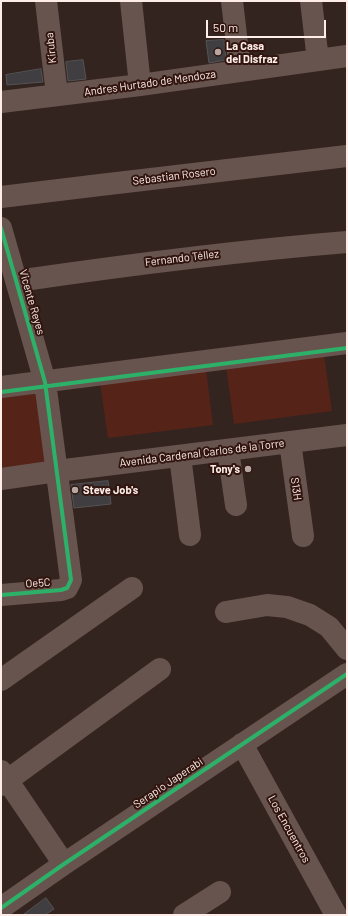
<!DOCTYPE html>
<meta charset="utf-8">
<style>
body{margin:0}
#map{position:relative;width:348px;height:916px;overflow:hidden;background:#342420;font-family:Barlow,sans-serif}
canvas{display:block}
.frame{position:absolute;inset:0;border:2px solid #feede9;pointer-events:none}
.scale{position:absolute;left:206px;top:20px;width:120px;height:18px;box-sizing:border-box;border:2px solid #feede9;border-top:0;padding-left:5px;font-size:12px;line-height:14px;white-space:nowrap;color:#feede9;-webkit-text-stroke:3px #31150e;paint-order:stroke}
</style>
<div id="map">
<canvas width="348" height="916"></canvas>
<div class="frame"></div>
<div class="scale">50 m</div>
</div>
<script>
const ctx = document.querySelector('canvas').getContext('2d');
ctx.lineJoin = 'round';
function paint(path, color) { ctx.fillStyle = color; ctx.fill(path, 'evenodd'); }
function trace(path, color, width, dash) { ctx.strokeStyle = color; ctx.lineWidth = width; ctx.lineCap = dash ? 'butt' : 'round'; ctx.setLineDash(dash || []); ctx.stroke(path); }
function label(font, color, halo, rows, align = 'center') {
  ctx.font = font + ' Barlow,sans-serif'; ctx.lineWidth = 4; ctx.setLineDash([]); ctx.textBaseline = 'middle'; ctx.strokeStyle = halo; ctx.fillStyle = color; for (const [text, x, y, turn = 0] of rows) {
    ctx.save(); ctx.translate(x, y); ctx.rotate((+turn || 0) * Math.PI / 180); ctx.textAlign = isNaN(turn) ? turn : align; if (halo) ctx.strokeText(text, 0, 0); ctx.fillText(text, 0, 0); ctx.restore();
  }
}
paint(new Path2D(`
 M 324,355 L 332,411 L 234,424 L 226,367 Z
 M 206,369 L 213,425 L 108,438 L 100,382 Z
 M 38,393 L 48,463 L 1,469 L 1,397 Z`), '#552317');
const building = new Path2D(`
 M 224,40 L 226,60 L 209,63 L 206,41 Z
 M 83,60 L 86,79 L 68,81 L 66,62 Z
 M 41,69 L 43,82 L 7,85 L 6,75 Z
 M 108,481 L 111,504 L 74,508 L 71,485 Z
 M 46,898 L 54,909 L 45,915 L 23,915 Z`);
paint(building, '#413e41');
trace(building, '#555355', 1);
trace(new Path2D(`
 M 46,1 L 57,95
 M 131,1 L 140,85
 M 232,1 L 240,70
 M 311,1 L 318,60
 M 1,102 L 140,85 L 347,56
 M 1,197 L 100,185 L 347,156
 M 1,228 L 45,382 L 71,580 L 67,588 L 61,590 L 1,595
 M 17,281 C 127,265 236,251 347,242
 M 1,387 L 347,343
 M 290,442 L 303,536
 M 228,450 L 236,505
 M 180,456 L 190,535
 M 1,479 L 57,471 L 347,435
 M 226,612 L 267,605 L 287,607 L 310,615 L 329,627 L 347,649
 M 1,680 L 132,588
 M 242,744 L 336,915
 M 1,771 L 64,864
 M 1,785 L 160,669
 M 1,908 L 64,864 L 347,674
 M 184,915 L 220,892`), '#68544f', 22);
trace(new Path2D(`
 M 1,228 L 45,382 L 71,580 L 67,588 L 61,590 L 1,595
 M 1,392 L 347,348
 M 1,908 L 64,864 L 347,674`), '#2db169', 4);
for (const [x, y, r, color] of [
 [218,52,4,"#b7a7a3"],
 [248,469,4,"#b7a7a3"],
 [75,490,4,"#b7a7a3"]
]) { const dot = new Path2D(); dot.arc(x, y, r, 0, 2 * Math.PI); ctx.fillStyle = color; ctx.fill(dot); trace(dot, '#31150e', 1.5); }
label('bold 11px', '#feede9', '#31150e', [
 ["La Casa",226,46],
 ["del Disfraz",226,59],
 ["Tony's",240,469,"right"],
 ["Steve Job's",83,490]
], 'left');
label('11px', '#feede9', '#31150e', [
 ["Kiruba",51,48,-96],
 ["Andres Hurtado de Mendoza",150,83,-8],
 ["Sebastian Rosero",174,176,-7],
 ["Fernando Téllez",182,258,-7],
 ["Vicente Reyes",32,302,74],
 ["Avenida Cardenal Carlos de la Torre",202,453,-7],
 ["S13H",296,489,82],
 ["Oe5C",38,583,-4],
 ["Serapio Japerabi",168,783,-34],
 ["Los Encuentros",289,829,61]
]);
</script>
